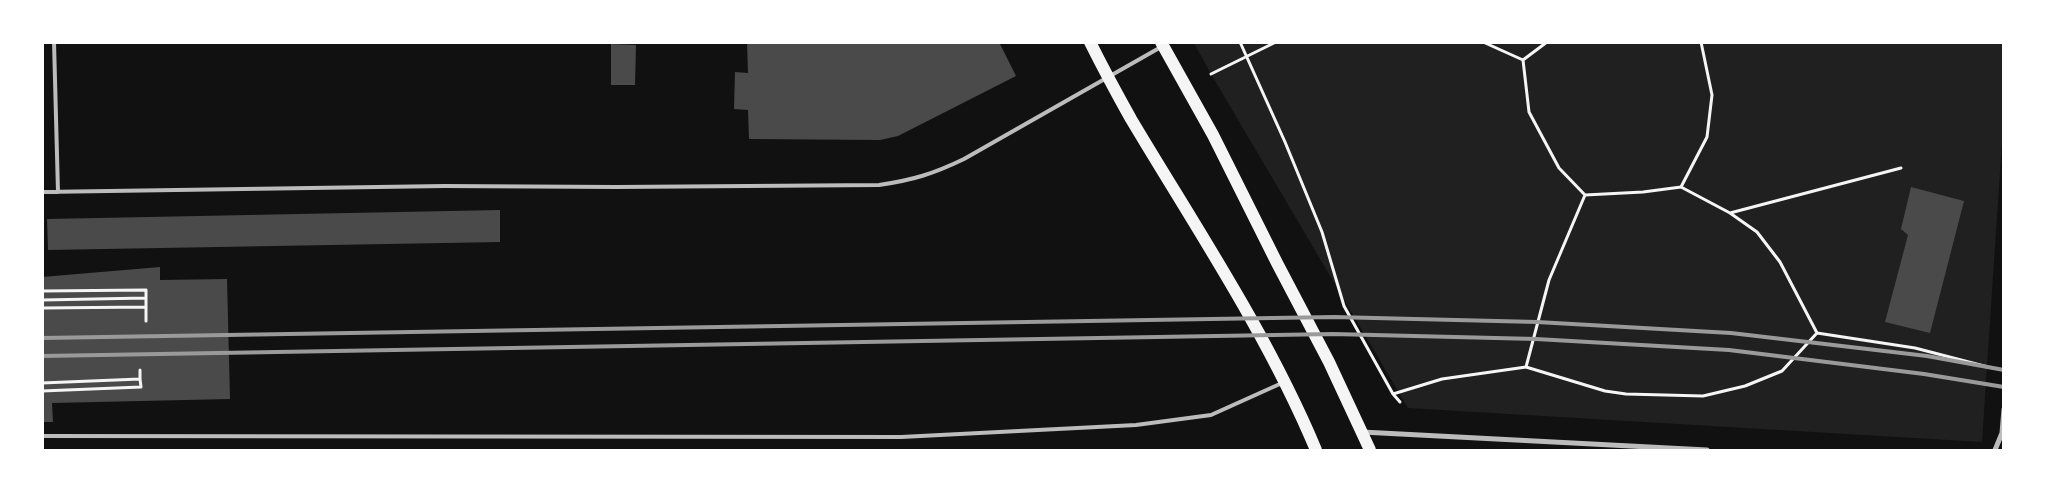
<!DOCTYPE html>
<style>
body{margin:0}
#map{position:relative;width:2046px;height:493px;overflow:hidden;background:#111;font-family:Montserrat,sans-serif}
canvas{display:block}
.frame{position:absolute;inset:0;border:44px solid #fff;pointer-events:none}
</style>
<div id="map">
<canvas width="2046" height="493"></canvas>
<div class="frame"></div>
</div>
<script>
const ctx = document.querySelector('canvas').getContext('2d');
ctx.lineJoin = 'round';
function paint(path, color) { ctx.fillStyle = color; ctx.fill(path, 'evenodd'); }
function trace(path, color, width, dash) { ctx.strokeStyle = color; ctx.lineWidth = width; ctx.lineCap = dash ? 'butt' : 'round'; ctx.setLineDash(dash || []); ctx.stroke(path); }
paint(new Path2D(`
 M 1194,43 L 2003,43 L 2003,126 L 1982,442 L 1408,408 L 1211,74 Z`), '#202020');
paint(new Path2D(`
 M 747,42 L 999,42 L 1016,76 L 898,136 L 880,140 L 749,139 L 748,110 L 734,109 L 735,72 L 748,73 Z
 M 611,44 L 636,45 L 635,85 L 611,85 Z
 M 1911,187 L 1964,201 L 1930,333 L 1885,322 L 1908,235 L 1901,229 Z
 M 500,210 L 500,242 L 48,250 L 47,219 Z
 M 160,267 L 160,280 L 227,279 L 230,399 L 52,403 L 53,422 L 42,422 L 42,277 Z`), '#4a4a4a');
trace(new Path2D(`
 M 1240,42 L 1285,142 L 1322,232 L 1344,306 L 1393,394 L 1400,402
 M 1483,42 L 1523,60
 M 1523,60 L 1529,112 L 1559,168 L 1585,195 L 1643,192 L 1681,187 L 1707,137 L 1712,95 L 1701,42
 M 1523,60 L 1547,42
 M 1211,74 L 1276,42
 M 1681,187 L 1730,213 L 1901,168
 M 1730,213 L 1757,232 L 1780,262 L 1817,333
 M 42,291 L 146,290 L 146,321
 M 42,300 L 146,298
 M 42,308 L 146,307
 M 1817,333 L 1915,348 L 1988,367
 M 1526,367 L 1605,391 L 1626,394 L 1703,396 L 1745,386 L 1782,371 L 1817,333
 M 42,383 L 140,379 L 140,370
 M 42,391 L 141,387 L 140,379
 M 1393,394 L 1442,379 L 1526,367 L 1549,280 L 1585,195`), '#f5f5f5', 3);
trace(new Path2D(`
 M 54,42 L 58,192
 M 42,192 L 444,186 L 616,187 L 879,185 C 913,180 933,174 964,159 L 1161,47
 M 42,436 L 901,437 L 1136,425 L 1211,415 L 1282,383`), '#bcbcbc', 4);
trace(new Path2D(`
 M 1362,432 L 1707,450
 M 1995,450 L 2002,433 L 2004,409`), '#bcbcbc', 5);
trace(new Path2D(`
 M 1090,42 C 1103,68 1117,94 1131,119 C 1196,228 1267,333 1316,450
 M 1161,42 L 1213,135 L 1277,263 L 1329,362 L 1370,450`), '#f5f5f5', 12);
trace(new Path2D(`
 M 42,338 L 1334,317 L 1537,322 L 1731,333 L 1927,356 L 2004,370
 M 42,356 L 1333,334 L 1536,339 L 1729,350 L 1924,374 L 2004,387`), '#9a9a9a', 4);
</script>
